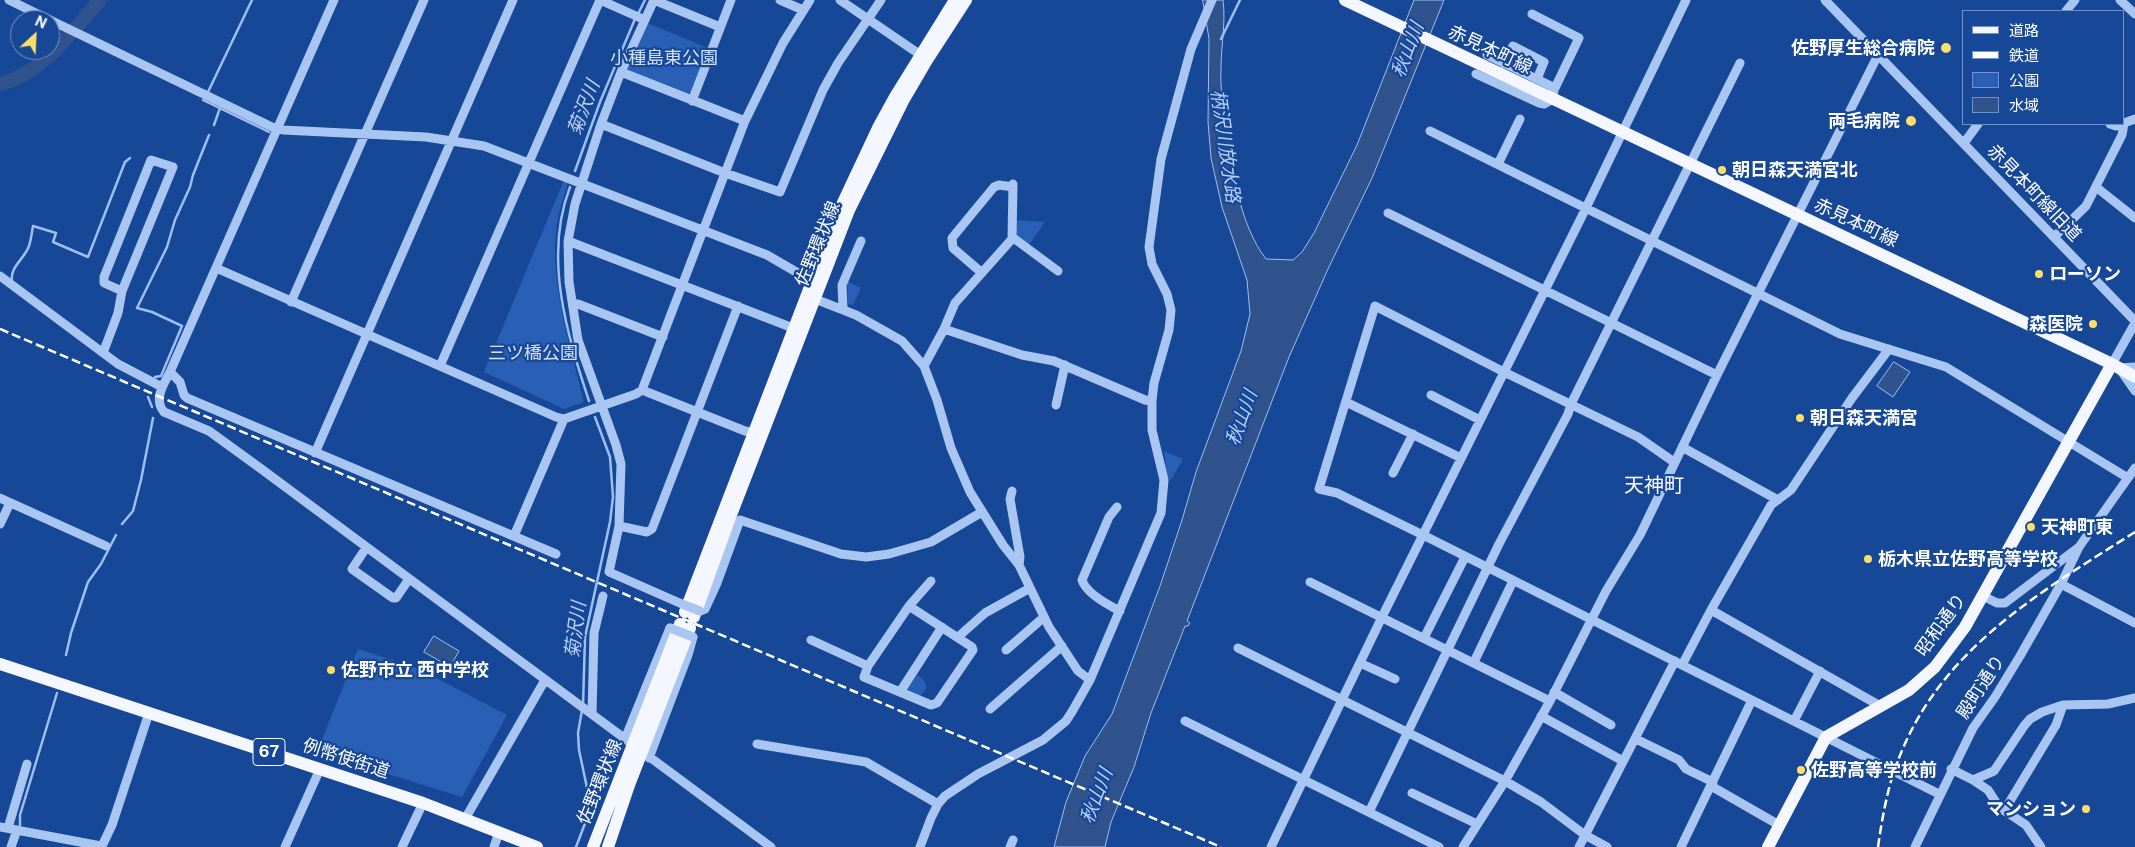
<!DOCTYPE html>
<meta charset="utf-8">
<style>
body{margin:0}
#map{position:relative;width:2135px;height:847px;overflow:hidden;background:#174797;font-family:"Public Sans","Noto Sans JP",sans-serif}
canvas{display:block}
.legend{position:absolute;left:1962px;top:10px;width:162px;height:115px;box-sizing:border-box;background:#174797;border:1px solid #7491c1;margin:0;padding:6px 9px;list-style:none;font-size:15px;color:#fff}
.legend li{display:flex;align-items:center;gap:10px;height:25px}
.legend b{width:25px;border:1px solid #7491c1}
.north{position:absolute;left:10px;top:10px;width:50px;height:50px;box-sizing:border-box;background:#174797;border:1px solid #7491c1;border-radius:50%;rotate:25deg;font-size:14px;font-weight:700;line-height:20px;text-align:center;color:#fff}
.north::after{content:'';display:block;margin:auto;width:18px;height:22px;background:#ffdd6a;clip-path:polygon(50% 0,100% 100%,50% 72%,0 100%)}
</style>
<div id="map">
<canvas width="2135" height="847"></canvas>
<ul class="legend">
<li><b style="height:6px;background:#f4f7ff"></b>道路</li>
<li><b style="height:6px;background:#fff"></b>鉄道</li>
<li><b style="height:14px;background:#2a5fb6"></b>公園</li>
<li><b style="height:14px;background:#30538e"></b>水域</li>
</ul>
<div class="north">N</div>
</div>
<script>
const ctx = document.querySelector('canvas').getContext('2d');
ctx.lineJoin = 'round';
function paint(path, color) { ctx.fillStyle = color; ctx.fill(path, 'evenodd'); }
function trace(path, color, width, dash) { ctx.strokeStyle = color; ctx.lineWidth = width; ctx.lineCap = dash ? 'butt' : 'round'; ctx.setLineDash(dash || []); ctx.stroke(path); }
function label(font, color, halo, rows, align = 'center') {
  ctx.font = font + ' "Public Sans","Noto Sans JP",sans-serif'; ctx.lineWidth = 4.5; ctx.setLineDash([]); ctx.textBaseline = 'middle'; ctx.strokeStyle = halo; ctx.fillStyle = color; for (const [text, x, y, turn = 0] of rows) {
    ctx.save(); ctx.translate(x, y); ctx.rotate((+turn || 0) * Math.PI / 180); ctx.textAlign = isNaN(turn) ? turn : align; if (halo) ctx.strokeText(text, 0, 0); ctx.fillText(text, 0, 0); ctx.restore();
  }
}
paint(new Path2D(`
 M 647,23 L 708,48 L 692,92 L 686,94 L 631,73 L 627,68 Z
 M 564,180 L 568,182 C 565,195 559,209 557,223 C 548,277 571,349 584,402 L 564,409 L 484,372 Z
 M 1016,220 L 1045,222 L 1028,246 L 1016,235 Z
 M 847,281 L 861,288 L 853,305 L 848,304 Z
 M 1164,451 L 1183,459 L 1171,480 L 1167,478 Z
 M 358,649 L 417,668 L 507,715 L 462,797 L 317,752 Z
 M 917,675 L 923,679 L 927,687 L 919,698 L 905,691 Z`), '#2a5fb6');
const water = new Path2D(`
 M 1203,0 L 1223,0 C 1226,22 1221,46 1221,69 C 1220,86 1223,104 1226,122 C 1231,165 1239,224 1266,259 L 1293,260 L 1302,252 L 1314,233 L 1357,145 L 1414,0 L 1444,0 L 1372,178 L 1328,269 L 1289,357 L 1187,621 L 1190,623 L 1188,626 L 1185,626 L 1151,713 L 1134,767 L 1111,822 L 1105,847 L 1054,847 L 1066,802 L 1085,756 L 1112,714 L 1160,586 L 1182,520 L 1196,472 L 1241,351 L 1250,314 L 1247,280 L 1222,207 L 1211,158 L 1208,122 L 1209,39 Z
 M 1894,362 L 1910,372 L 1893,397 L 1877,386 Z
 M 434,636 L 459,651 L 450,667 L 424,652 Z`);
paint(water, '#30538e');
trace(water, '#9cbff4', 1);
trace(new Path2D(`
 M 638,14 L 645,0
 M 1221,39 L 1240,0
 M 208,92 L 252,0
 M 203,100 L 269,132
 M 214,125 L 220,108
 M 575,171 L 600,102 L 635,19
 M 570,187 C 543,257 567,334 589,401
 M 12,280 C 10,267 25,258 29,246 C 31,240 32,232 33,226 L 56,233 L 53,242 L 88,257 L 125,162 L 130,158
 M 155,377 L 161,376 L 182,326 L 152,312 L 137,308 L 167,247 L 175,220 L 190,187 L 193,175 L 209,135
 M 148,397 L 152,407
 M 122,524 L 133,511 L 141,480 L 153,418
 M 66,655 L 71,633 L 88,582 L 101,564 L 116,535
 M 583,705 L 585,637 L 610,522 L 613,497 L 610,457 L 595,417
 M 20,825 L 20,815 L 57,693
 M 576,847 L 589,813 L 590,802 L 579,750 L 578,733 L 582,710`), '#9cbff4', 2.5);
trace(new Path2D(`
 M 0,84 C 43,74 72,31 100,0`), '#30538e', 14);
trace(new Path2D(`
 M 9,0 L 50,20
 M 334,0 L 170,372 C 164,384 153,399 164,412 L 209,431 L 260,468 L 771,847
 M 654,0 L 621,72 L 601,124 L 575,204 L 568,241 L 569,282 L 578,340 L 616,445 L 621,464 L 619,526 L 609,572 L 682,604
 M 654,0 L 720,27
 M 780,0 L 803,10
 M 840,0 L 925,58
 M 1825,0 L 2135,321
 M 2120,0 L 2135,14
 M 2066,11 L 2075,0
 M 1532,14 L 1579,38 L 1554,90
 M 50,20 L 272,127 L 283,130 L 426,137 L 484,146 L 767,255 L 798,273 L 818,281
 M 1504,64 L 1513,46 L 1544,62 L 1537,79
 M 621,72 L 745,121
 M 1476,74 L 1539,103 L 1544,104 L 1553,99 L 1554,90 L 1551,86 L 1487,55
 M 692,101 L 731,0
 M 601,124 L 725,173 L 780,192 L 823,90 L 838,63 L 881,0
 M 2110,124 L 2116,126 L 2135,119
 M 1430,131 L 1840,334 L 1946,367 L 2128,478
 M 1964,143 L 1978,124
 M 1498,164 L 1520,119
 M 2096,187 L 2135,218
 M 1388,213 L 1717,375
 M 1012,237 L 1058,271
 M 2054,237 L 2086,206 L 2122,135 L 2124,124
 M 568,241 L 793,328
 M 216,268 L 556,417 L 564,419 L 636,394 L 642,390 L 745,121 L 783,43 L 810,0
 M 982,273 L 953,248 L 952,238 L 994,187 L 999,185 L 1013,187
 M 0,276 L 118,364 L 162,387
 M 810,297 L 856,315 L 902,341 L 924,366 L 937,400 L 951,448 L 970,492 L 1003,545 L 1019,565 L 1049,627 L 1078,671 L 1090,680
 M 291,302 L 424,0
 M 573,304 L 578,304 L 663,337
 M 843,309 L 842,285 L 861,241
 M 944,329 L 1022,355 L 1054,361 L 1145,400 L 1152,401
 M 103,353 L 118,313 L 122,291 L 173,167 L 151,160 L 104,277 L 104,283 L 122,291
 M 2112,364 L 2135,323
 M 440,366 L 600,0 L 645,20
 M 924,366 L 944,329 L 955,303 L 1012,239 L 1013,184
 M 2135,367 L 2119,368 L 2135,391
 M 170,372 L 180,382 L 184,395 L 187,398 L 556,554
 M 642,390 L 745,431 L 759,434
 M 1431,395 L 1480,420
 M 1346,402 L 1461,458
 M 1056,405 L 1065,365
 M 1682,447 L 1778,500
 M 315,453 L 513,0
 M 1674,462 L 1638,437 L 1504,372 L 1375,306 L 1319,489 L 1337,493 L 1423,535 L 1939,794
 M 1393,473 L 1413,434
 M 1012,491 L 1010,499 L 1020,557 L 1019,565
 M 0,498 L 106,546
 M 1117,507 L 1109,517 L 1082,580 C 1086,593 1108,605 1120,611
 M 0,524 L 10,503
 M 619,526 L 647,532 L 652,529 L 738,306
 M 514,536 L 564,419
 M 366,548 L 352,569 L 393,598 L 396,598 L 409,579
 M 1310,582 L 1550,701
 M 2061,584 L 2135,623
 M 1983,596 L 1997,603 L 2005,603 L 2079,547 L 2135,468
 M 909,606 L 972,647 L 973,650 L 937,703 L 931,705 L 864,677 L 868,666 Z
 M 909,606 L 931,581
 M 1711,610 L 1882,707
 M 700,611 L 705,609 L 717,583 L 740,520 L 841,554 L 866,557 L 889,554 L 931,542 L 982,512
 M 958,637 L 985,613 L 1030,588
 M 1424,638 L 1465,557
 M 811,640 L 868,666
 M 1238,648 L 1505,781 L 1541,802 L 1585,835 L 1607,847
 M 1006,650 L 1043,618
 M 1474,662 L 1513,581
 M 1360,663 L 1395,679
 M 1682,665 L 1711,610 L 1771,505 L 1791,490 L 1852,398 L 1889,349
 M 900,692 L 942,627
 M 1554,692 L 1611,725
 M 990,709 L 1062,646
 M 592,714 L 594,633 L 603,596
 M 1541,716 L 1623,761
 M 1185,721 L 1439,847
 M 1794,721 L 1820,671
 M 625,739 L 670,628
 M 1636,739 L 1679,760 L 1686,769 L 1713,782
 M 757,744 L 866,762 L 938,804
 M 649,758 L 688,655 L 693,637
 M 1951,769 L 1973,780 L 1988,790 L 1999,807 L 2026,825 L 2041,847
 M 1973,780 L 1994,771 L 2024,726 L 2030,719 L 2042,712 L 2063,705 L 2108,704 L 2135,698
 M 1711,786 L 1779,825
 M 1412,793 L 1477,824
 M 2004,811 L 2056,725 L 2063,705
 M 1369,812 L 1499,544 L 1568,414 L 1571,404 L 1740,63
 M 465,819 L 545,680
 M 0,827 L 101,846 L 103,844 L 112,825 L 149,713
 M 8,828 L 27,764
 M 11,847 L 17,830
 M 285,847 L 320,769
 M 402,847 L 423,803
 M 494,847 L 499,832
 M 920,847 L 931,818 L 938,804 L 945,796 L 978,774 L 1043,740 L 1066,721 L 1073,710 L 1090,680 L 1161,513 L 1164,480 L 1152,430 L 1152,401 L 1154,383 L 1169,330 L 1171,310 L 1167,294 L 1152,264 L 1149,247 L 1161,159 L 1191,49 L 1212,0
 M 1010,847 L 1013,840
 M 1271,847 L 1382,617 L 1586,208 L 1686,0
 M 1463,847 L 1505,781 L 1550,701 L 1606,591 L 1640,535 L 1717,375 L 1878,55
 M 1579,847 L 1675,661
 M 1681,847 L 1752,700
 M 1915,847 L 1973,728 L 1995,697 L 2020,656 L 2061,584 L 2079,547`), '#a9c5f1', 9);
trace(new Path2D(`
 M 1345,0 L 2112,364 L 2135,377
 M 685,612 L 840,209 L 878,128 L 895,97 L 955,0
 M 694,617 L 731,515 L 849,210 L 903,101 L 927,60 L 966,0
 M 0,664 L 423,803 L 537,847
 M 593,847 L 680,624
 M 608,847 L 629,785 L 690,628
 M 1768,847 L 1826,737 L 1909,690 L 1935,667 L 1965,627 L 2112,364`), '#f4f7ff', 12);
trace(new Path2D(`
 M 0,329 L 1221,847
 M 1878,847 C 1881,825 1887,790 1895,769 C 1935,652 2036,595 2135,532`), '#fff', 2.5, [9, 4]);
trace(new Path2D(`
 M 682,604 L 700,611
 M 670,628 L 693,637`), '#a9c5f1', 9);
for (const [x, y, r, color] of [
 [1946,48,6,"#ffdd6a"],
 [1911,121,6,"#ffdd6a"],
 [1722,170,5,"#ffdd6a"],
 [2039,274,5,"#ffdd6a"],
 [2093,324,5,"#ffdd6a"],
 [1800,418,5,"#ffdd6a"],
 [2031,527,5,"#ffdd6a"],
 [1868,559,5,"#ffdd6a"],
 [331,670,5,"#ffdd6a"],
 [1801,770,5,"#ffdd6a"],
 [2086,809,5,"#ffdd6a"]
]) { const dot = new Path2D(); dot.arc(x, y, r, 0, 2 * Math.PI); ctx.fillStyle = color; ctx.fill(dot); trace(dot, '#174797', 2); }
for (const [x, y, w] of [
 [269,752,32]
]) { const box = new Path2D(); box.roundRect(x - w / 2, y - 13.5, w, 27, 4); ctx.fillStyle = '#174797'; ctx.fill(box); trace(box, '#fff', 1); }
label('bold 16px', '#fff', null, [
 ["67",269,752]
]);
label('bold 18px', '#fff', '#174797', [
 ["佐野厚生総合病院",1935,48,"right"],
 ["両毛病院",1900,121,"right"],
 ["朝日森天満宮北",1732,170],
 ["ローソン",2049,274],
 ["森医院",2083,324,"right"],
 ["朝日森天満宮",1810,418],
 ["天神町東",2041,527],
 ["栃木県立佐野高等学校",1878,559],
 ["佐野市立 西中学校",341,670],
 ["佐野高等学校前",1811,770],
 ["マンション",2076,809,"right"]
], 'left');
label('18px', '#fff', '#174797', [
 ["赤見本町線",1490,50,25],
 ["赤見本町線旧道",2034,193,46],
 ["赤見本町線",1856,223,25],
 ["佐野環状線",818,244,-68],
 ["昭和通り",1941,625,-54],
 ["殿町通り",1981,687,-57],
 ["例幣使街道",346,759,18],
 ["佐野環状線",600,782,-68]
]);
label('18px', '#d1e2fc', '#174797', [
 ["小種島東公園",664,58],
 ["三ツ橋公園",533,353]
]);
label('italic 19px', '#b6d0f8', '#174797', [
 ["秋山川",1408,50,-69],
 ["菊沢川",584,108,-69],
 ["柄沢川放水路",1225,146,82],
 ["秋山川",1242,418,-70],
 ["菊沢川",576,630,-83],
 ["秋山川",1097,796,-69]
]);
label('20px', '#fff', '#174797', [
 ["天神町",1654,486]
]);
</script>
